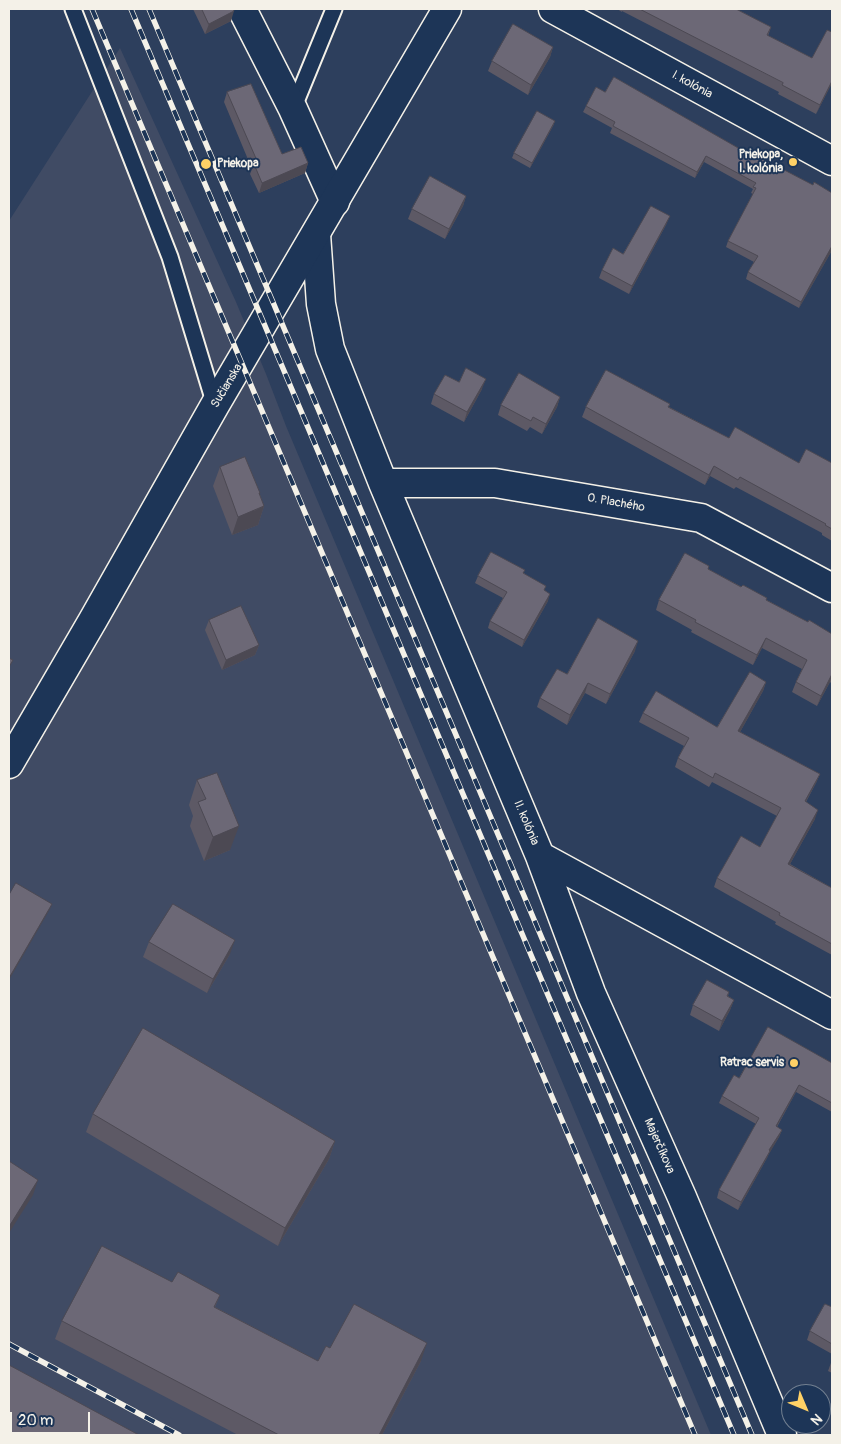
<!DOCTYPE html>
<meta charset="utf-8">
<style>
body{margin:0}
#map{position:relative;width:841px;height:1444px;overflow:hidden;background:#2d3f5d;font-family:Pangolin,sans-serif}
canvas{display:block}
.frame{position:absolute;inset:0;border:10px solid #f4f1e8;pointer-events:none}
.north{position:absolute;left:781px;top:1384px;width:50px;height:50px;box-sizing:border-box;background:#1d3557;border:1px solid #738091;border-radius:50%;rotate:135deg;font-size:14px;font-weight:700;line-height:20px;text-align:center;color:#f4f1e8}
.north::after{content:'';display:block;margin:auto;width:18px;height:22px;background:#ffd166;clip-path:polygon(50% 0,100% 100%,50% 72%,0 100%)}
.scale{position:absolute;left:10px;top:1412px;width:80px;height:22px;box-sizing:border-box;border:2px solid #f4f1e8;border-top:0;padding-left:6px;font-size:15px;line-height:18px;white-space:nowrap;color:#f4f1e8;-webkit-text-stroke:4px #1d3557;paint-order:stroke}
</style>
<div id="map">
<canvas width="841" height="1444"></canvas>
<div class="frame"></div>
<div class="north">N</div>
<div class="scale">20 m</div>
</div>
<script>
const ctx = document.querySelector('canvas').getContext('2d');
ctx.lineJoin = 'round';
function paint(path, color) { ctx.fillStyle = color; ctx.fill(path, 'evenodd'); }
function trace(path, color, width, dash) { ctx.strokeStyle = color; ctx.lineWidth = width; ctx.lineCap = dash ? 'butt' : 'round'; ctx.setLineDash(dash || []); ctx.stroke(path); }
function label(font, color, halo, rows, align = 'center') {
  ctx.font = font + ' Pangolin,sans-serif'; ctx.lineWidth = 4; ctx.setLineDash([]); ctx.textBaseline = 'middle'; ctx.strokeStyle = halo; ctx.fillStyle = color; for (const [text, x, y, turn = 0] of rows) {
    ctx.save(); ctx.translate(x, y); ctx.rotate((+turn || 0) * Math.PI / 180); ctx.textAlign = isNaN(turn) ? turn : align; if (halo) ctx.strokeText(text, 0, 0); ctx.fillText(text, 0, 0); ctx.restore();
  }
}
paint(new Path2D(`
 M 120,48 L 236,302 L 266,374 L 286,426 L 711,1435 L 9,1435 L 9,221 Z`), '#404b64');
const service = new Path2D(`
 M 73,9 L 170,257 L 215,405
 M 293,109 L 334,9`);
const minor = new Path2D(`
 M 242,9 L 293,109 L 335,202
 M 553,9 L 832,161
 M 316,234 L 321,304 L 330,349 L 383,483 L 540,856 L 832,1015
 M 383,483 L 495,483 L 701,518 L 832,588
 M 540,856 L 591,993 L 682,1197 L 782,1435`);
const tertiary = new Path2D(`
 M 9,764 L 93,620 L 215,405 L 447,9`);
trace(service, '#f4f1e8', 19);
trace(minor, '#f4f1e8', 31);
trace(tertiary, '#f4f1e8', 31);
trace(service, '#1d3557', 15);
trace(minor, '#1d3557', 28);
trace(tertiary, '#1d3557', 28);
const rail = new Path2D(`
 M 92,9 L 695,1435
 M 131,9 L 734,1435
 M 149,9 L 752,1435
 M 9,1344 L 179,1435`);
trace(rail, '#f4f1e8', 5.5);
trace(rail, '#1d3557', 4, [11]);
paint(new Path2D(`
 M 193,9 L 233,9 L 231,21 L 205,34 Z
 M 617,9 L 736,9 L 771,27 L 768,36 L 812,58 L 832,32 L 832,83 L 816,114 L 778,94 L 779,92 L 622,11 L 622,12 Z
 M 553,47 L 550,57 L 528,95 L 488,71 L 492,61 Z
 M 227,92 L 282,154 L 308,163 L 305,173 L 259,193 L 250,174 L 252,169 L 224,102 Z
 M 605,92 L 747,153 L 813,185 L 832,193 L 832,252 L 831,252 L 799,308 L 746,279 L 748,272 L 754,262 L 726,247 L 728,241 L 753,194 L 751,193 L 753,189 L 704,162 L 695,178 L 610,133 L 612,128 L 583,112 L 586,106 Z
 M 555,121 L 553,126 L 530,168 L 512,158 L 514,153 Z
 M 466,196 L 463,206 L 445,239 L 408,219 L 412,209 Z
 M 667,223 L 629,294 L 599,278 L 602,270 Z
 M 482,389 L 464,422 L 431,404 L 434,394 Z
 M 560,397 L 557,407 L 542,434 L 530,427 L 527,431 L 498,415 L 501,405 Z
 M 670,404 L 669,407 L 729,438 L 799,463 L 832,463 L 832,541 L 822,535 L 822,533 L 736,487 L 734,489 L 710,476 L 705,485 L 582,417 L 586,407 Z
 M 220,467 L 260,493 L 260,495 L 264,506 L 258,525 L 232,535 L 213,486 Z
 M 708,569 L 808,622 L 832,634 L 832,684 L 830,682 L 817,706 L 792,692 L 796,682 L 802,669 L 762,648 L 753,665 L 691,632 L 692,630 L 656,610 L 659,600 Z
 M 524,573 L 545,591 L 548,601 L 522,647 L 488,628 L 490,621 L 503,598 L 475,583 L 478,576 Z
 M 209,620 L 259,645 L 255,655 L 222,670 L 205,630 Z
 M 635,651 L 606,704 L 585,693 L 567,725 L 537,707 L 540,698 L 567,674 Z
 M 766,682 L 763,691 L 740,732 L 820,774 L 816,783 L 806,802 L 815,819 L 790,864 L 832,888 L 832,955 L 775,924 L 776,922 L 714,887 L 717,878 L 760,847 L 777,816 L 712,782 L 709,787 L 675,767 L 678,758 L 684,746 L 639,722 L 643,713 L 717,727 Z
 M 197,780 L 230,850 L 204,861 L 190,826 L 193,816 L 189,805 Z
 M 149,942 L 230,954 L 207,993 L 143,957 Z
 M 729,992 L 728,996 L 734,1000 L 730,1010 L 719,1031 L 690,1015 L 693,1005 Z
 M 832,1063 L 832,1112 L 796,1092 L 777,1127 L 782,1130 L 779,1137 L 769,1153 L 767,1158 L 738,1210 L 717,1198 L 719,1190 L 756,1124 L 719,1103 L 722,1096 L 739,1078 Z
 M 93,1114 L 335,1141 L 329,1159 L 278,1246 L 86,1132 Z
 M 172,1282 L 220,1295 L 215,1307 L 318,1361 L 330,1348 L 421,1361 L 382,1435 L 238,1435 L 55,1339 L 62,1321 Z
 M 832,1307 L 832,1354 L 807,1340 L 810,1331 Z
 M 832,1360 L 832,1373 L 828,1371 Z`), '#5d5965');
paint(new Path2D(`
 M 234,11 L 231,21 L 205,34 L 209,24 Z
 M 553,47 L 550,57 L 528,95 L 531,85 Z
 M 832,81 L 832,83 L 816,114 L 820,105 Z
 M 555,121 L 553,126 L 530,168 L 532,163 Z
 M 706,156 L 704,162 L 695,178 L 697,172 Z
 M 308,163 L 305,173 L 259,193 L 262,183 Z
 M 466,196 L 463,206 L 445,239 L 449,229 Z
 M 670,216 L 667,223 L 629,294 L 632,286 Z
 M 832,246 L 831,252 L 799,308 L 801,302 Z
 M 486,379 L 482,389 L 464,422 L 467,412 Z
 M 560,397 L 557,407 L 542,434 L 546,424 Z
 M 714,466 L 710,476 L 705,485 L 709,475 Z
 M 259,493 L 260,493 L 254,511 L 264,506 L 258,525 L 232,535 L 238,517 Z
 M 550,594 L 548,601 L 522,647 L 524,640 Z
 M 766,638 L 762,648 L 753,665 L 757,655 Z
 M 638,641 L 635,651 L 606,704 L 610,694 Z
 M 259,645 L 255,655 L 222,670 L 226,660 Z
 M 832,674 L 830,682 L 817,706 L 821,696 Z
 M 766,682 L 763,691 L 735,741 L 738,731 Z
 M 588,683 L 585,693 L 567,725 L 570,715 Z
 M 820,774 L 816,783 L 801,810 L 805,801 Z
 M 818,810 L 815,819 L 785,873 L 788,864 Z
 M 239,826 L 230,850 L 204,861 L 213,837 Z
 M 52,904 L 50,909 L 9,980 L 9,978 Z
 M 235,940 L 230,954 L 207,993 L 213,979 Z
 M 734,1000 L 730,1010 L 719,1031 L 722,1021 Z
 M 799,1085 L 796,1092 L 773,1133 L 776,1126 Z
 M 782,1130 L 779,1137 L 769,1154 L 767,1158 L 738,1210 L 741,1202 L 769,1150 Z
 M 335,1141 L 329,1159 L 278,1246 L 285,1228 Z
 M 38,1180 L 33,1195 L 9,1233 L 9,1228 L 10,1225 Z
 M 427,1343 L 421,1361 L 382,1435 L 379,1435 Z`), '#4c4953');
const building = new Path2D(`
 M 202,9 L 233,9 L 234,11 L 209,24 Z
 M 640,9 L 736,9 L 771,27 L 767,35 L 812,58 L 827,30 L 832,32 L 832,81 L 820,105 L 782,85 L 783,83 Z
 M 513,24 L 553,47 L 531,85 L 492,61 Z
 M 614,77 L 747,153 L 748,151 L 813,185 L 814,182 L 832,193 L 832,246 L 801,302 L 748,272 L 758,256 L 728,241 L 756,188 L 753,187 L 756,183 L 706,156 L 697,172 L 613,126 L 615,122 L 586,106 L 596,87 L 605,92 Z
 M 251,84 L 282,154 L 301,147 L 308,163 L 262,183 L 254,164 L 258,163 L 227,92 Z
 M 537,111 L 555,121 L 532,163 L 514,153 Z
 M 430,176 L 466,196 L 449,229 L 412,209 Z
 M 651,206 L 670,216 L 632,286 L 602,270 L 613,248 L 623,254 Z
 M 466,368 L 486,379 L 467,412 L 434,394 L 445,375 L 459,382 Z
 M 606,370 L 670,404 L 668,407 L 729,438 L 735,427 L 799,463 L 806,449 L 832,463 L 832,529 L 825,525 L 826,524 L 740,477 L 738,480 L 714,466 L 709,475 L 586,407 Z
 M 519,373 L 560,397 L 546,424 L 533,417 L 531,421 L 501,405 Z
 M 245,457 L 260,493 L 259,493 L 264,506 L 238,517 L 220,467 Z
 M 491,552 L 525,570 L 523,573 L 546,586 L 544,590 L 550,594 L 524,640 L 490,621 L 507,592 L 478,576 Z
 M 685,553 L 709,566 L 708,569 L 741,587 L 743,585 L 767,598 L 766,600 L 808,622 L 809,620 L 832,634 L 832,674 L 821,696 L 796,682 L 807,660 L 766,638 L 757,655 L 695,622 L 696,620 L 659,600 Z
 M 241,606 L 259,645 L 226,660 L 209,620 Z
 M 598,618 L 638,641 L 610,694 L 588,683 L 570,715 L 540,698 L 557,669 L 567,674 Z
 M 9,658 L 13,660 L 9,667 Z
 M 750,672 L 766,682 L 738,731 L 820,774 L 805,801 L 818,810 L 788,864 L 832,888 L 832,944 L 779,915 L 780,913 L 717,878 L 741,836 L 760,847 L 781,808 L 715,773 L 713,778 L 678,758 L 689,738 L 643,713 L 656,691 L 717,727 Z
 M 217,773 L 239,826 L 213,837 L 198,802 L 206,799 L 197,780 Z
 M 16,883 L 52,904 L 9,978 L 9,895 Z
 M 173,904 L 235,940 L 213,979 L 149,942 Z
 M 707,980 L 729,992 L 727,996 L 734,1000 L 722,1021 L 693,1005 Z
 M 768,1027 L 832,1063 L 832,1103 L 799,1085 L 776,1126 L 782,1130 L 769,1150 L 770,1151 L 741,1202 L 719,1190 L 759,1118 L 722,1096 L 734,1075 L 739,1078 Z
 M 143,1028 L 335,1141 L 285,1228 L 93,1114 Z
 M 9,1161 L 38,1180 L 10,1225 L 9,1224 Z
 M 102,1246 L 172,1282 L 178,1272 L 220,1295 L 214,1307 L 318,1361 L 326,1346 L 330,1348 L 354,1304 L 427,1343 L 379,1435 L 279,1435 L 62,1321 Z
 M 825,1304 L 832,1307 L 832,1344 L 810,1331 Z
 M 9,1365 L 139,1435 L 9,1435 Z`);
paint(building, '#6c6876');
trace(building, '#4c4953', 1);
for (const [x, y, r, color] of [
 [793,162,5,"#ffd166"],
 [206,164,6,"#ffd166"],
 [794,1063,5,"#ffd166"]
]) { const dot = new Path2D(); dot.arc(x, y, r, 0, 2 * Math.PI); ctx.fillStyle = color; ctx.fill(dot); trace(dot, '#1d3557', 2); }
label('12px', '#f4f1e8', '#1d3557', [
 ["I. kolónia",692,85,29],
 ["Sučianska",227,386,-59],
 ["O. Plachého",616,503,10],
 ["II. kolónia",526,823,67],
 ["Majerčíkova",659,1146,66]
]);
label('bold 12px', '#f4f1e8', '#1d3557', [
 ["Priekopa,",783,155],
 ["I. kolónia",783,169],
 ["Priekopa",217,164,"left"],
 ["Ratrac servis",784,1063]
], 'right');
</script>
